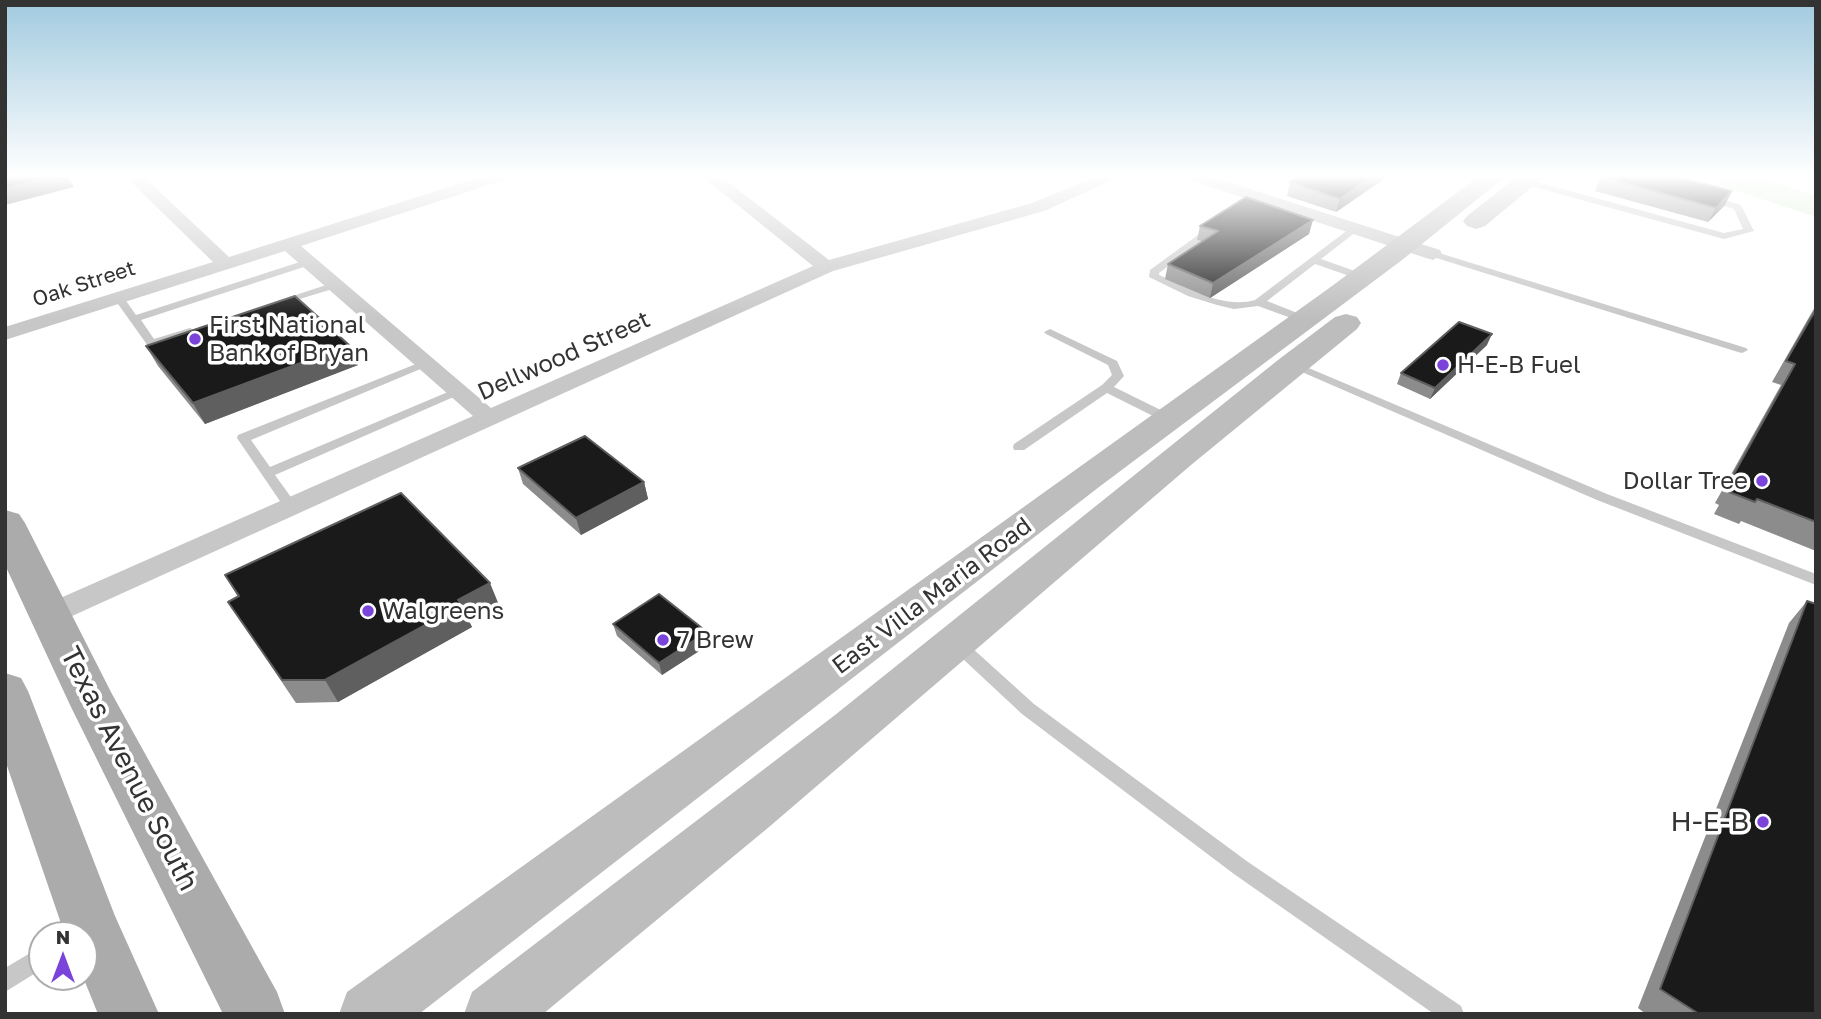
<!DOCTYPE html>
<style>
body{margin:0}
#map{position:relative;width:1821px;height:1019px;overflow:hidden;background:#fff;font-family:"Golos Text",sans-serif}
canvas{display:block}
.frame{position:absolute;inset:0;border:7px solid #333;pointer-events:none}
.north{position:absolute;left:28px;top:921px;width:70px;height:70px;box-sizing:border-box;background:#fff;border:2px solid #adadad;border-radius:50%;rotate:0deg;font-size:19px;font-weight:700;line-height:28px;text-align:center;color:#333}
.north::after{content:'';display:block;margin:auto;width:24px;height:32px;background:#7a44db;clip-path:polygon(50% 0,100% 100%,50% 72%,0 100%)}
</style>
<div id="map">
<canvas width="1821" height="1019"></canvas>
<div class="frame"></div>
<div class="north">N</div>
</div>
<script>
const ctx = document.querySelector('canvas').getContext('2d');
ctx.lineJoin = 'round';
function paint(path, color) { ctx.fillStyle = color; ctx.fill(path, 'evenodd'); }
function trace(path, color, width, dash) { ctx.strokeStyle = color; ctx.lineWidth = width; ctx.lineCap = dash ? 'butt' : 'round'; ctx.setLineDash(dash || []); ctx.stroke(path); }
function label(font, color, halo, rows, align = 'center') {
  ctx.font = font + ' "Golos Text",sans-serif'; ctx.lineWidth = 7; ctx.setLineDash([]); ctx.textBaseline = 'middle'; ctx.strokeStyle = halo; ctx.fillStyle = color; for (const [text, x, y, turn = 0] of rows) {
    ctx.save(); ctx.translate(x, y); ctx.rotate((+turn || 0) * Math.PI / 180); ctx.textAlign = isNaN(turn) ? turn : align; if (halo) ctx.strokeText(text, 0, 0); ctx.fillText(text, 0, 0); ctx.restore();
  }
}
paint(new Path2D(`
 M 1711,177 L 1760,177 L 1816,196 L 1816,217 L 1716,184 Z`), '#d6ecd1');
paint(new Path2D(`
 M 1526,179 L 1724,233 L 1743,229 L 1734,209 L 1705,200 L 1704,198 L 1708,195 L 1741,205 L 1754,231 L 1724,239 L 1523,184 L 1522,182 Z
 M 1353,226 L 1361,228 L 1321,259 L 1369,276 L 1369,280 L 1361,280 L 1315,264 L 1267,301 L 1310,318 L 1310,322 L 1302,322 L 1258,306 L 1234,309 L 1217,305 L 1188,296 L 1149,277 L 1150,270 L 1209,227 L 1215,227 L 1215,231 L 1159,273 L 1159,275 C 1188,288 1223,309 1255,300 Z
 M 1430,252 L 1436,252 L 1746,348 L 1748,350 L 1742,353 L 1738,352 L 1430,256 Z
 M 309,259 L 314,262 L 313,264 L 141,320 L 154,339 L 190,328 L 196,331 L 152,347 L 148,346 L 113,297 L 118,294 L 122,295 L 136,315 Z
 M 335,282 L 340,285 L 339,287 L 280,305 L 275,302 Z
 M 1050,329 L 1117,361 L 1124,376 L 1114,387 L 1173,416 L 1175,419 L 1173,422 L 1165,422 L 1107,393 L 1024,450 L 1014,450 L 1013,447 L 1014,444 L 1102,385 L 1112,375 L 1108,365 L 1046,334 L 1044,332 Z
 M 426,360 L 430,361 L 430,365 L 251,440 L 270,467 L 455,389 L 459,388 L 465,392 L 275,475 L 298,507 L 291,512 L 286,510 L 237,438 L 238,435 Z
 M 1292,361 L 1607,494 L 1816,574 L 1816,585 L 1597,500 L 1288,366 L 1286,364 Z
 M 955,636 L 961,638 L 1034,704 L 1248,862 L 1461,1006 L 1464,1014 L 1434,1014 L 1234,874 L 1022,714 L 949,646 L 947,642 L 949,638 Z
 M 42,946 L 42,969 L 5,992 L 5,968 Z`), '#c7c7c7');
paint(new Path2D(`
 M 126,177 L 144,177 L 229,257 L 480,177 L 506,177 L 504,180 L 301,246 L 491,408 L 813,266 L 703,177 L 722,177 L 829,260 L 1032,203 L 1096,177 L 1119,177 L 1044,211 L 833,271 L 50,626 L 40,623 L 35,615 L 40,607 L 473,416 L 285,251 L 5,340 L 5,327 L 213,262 Z
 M 1188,177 L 1213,177 L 1440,250 L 1442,254 L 1433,260 L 1426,258 L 1190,180 Z`), '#c7c7c7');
paint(new Path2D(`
 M 1478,177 L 1505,177 L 1402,260 L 1099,487 L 419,1014 L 339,1014 L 347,992 L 1332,286 Z
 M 1517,177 L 1544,177 L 1485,226 L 1476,229 L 1467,226 L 1463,221 L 1467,216 Z
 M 1346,314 L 1357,317 L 1361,323 L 1357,329 L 1191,465 L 769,827 L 543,1014 L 464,1014 L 472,992 L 835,715 L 1278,360 L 1335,317 Z`), '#bdbdbd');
paint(new Path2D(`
 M 5,510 L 19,514 L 25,523 L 112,694 L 277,992 L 285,1014 L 223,1014 L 71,707 L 5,565 Z
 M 5,673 L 21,678 L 28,691 L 115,916 L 159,1014 L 98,1014 L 83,977 L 84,935 L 65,935 L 5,760 Z`), '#ababab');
paint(new Path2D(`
 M 1299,177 L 1387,177 L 1336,212 L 1287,196 L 1290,182 Z
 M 1601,177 L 1732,191 L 1725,205 L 1708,222 L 1595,191 Z
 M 1200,226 L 1309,234 L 1210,298 L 1165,279 L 1168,264 L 1202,241 L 1197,240 Z
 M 1816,305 L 1816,551 L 1741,521 L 1739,524 L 1714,514 L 1719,505 L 1715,503 L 1781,385 L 1772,382 Z
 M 1487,345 L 1430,399 L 1397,384 L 1401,373 Z
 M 146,346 L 358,365 L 205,424 L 158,366 Z
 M 518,468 L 644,482 L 648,499 L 581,535 L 523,484 Z
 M 225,575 L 499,605 L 469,621 L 472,627 L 338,702 L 296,703 L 228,602 L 238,597 Z
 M 1807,601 L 1816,1014 L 1646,1014 L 1638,1008 L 1789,623 Z
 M 613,624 L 707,632 L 710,644 L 662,675 L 617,636 Z`), '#8c8c8c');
paint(new Path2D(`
 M 51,177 L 68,177 L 74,187 L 5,205 L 5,189 Z
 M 1371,177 L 1387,177 L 1336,212 L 1340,199 Z
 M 1732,191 L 1725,205 L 1708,222 L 1716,208 Z
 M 1313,220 L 1309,234 L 1210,298 L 1213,283 Z
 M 1492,334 L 1487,345 L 1430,399 L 1435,388 Z
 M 349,345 L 358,365 L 205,424 L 193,403 Z
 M 644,482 L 648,499 L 581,535 L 576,518 Z
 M 490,583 L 499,605 L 469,621 L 472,627 L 338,702 L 325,680 L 458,600 Z
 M 707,632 L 710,644 L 662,675 L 659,663 Z`), '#5f5f5f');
const building = new Path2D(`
 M 5,177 L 51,177 L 5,189 Z
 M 1299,177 L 1371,177 L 1340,199 L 1290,182 Z
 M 1602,177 L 1677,177 L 1732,191 L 1716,208 Z
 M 1246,197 L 1313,220 L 1213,283 L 1168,264 L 1218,231 L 1200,226 Z
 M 295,296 L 349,345 L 193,403 L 146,346 Z
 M 1816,309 L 1816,522 L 1757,499 L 1755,502 L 1729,492 L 1735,483 L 1730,481 L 1795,364 L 1786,361 Z
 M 1459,322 L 1492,334 L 1435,388 L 1401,373 Z
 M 585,436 L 644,482 L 576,518 L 518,468 Z
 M 401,493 L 490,583 L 458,600 L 462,605 L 325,680 L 282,680 L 228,602 L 239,596 L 225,575 Z
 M 659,594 L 707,632 L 659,663 L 613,624 Z
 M 1807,601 L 1816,604 L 1816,1014 L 1699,1014 L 1660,989 Z`);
paint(building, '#1a1a1a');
trace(building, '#5f5f5f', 2);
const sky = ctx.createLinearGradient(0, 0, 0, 320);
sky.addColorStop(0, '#a1cadf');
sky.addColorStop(0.55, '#fff');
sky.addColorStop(1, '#ffffff00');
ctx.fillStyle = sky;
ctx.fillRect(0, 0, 1821, 320);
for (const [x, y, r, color] of [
 [195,339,7,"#7a44db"],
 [1443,365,7,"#7a44db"],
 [1762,481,7,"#7a44db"],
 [368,611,7,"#7a44db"],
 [663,640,7,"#7a44db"],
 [1763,822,7,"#7a44db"]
]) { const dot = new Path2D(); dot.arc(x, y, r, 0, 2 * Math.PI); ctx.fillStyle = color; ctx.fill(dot); trace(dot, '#fff', 2.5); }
label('21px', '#333', '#fff', [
 ["Oak Street",84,284,-18]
]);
label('24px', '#333', '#fff', [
 ["First National",209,325],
 ["Bank of Bryan",209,353],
 ["H-E-B Fuel",1457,365],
 ["Dollar Tree",1748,481,"right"],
 ["Walgreens",382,611],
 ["7 Brew",677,640]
], 'left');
label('24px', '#333', '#fff', [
 ["Dellwood Street",564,356,-24],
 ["East Villa Maria Road",932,596,-37]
]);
label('28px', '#333', '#fff', [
 ["Texas Avenue South",129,769,63]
]);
label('28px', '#333', '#fff', [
 ["H-E-B",1749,822]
], 'right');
</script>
